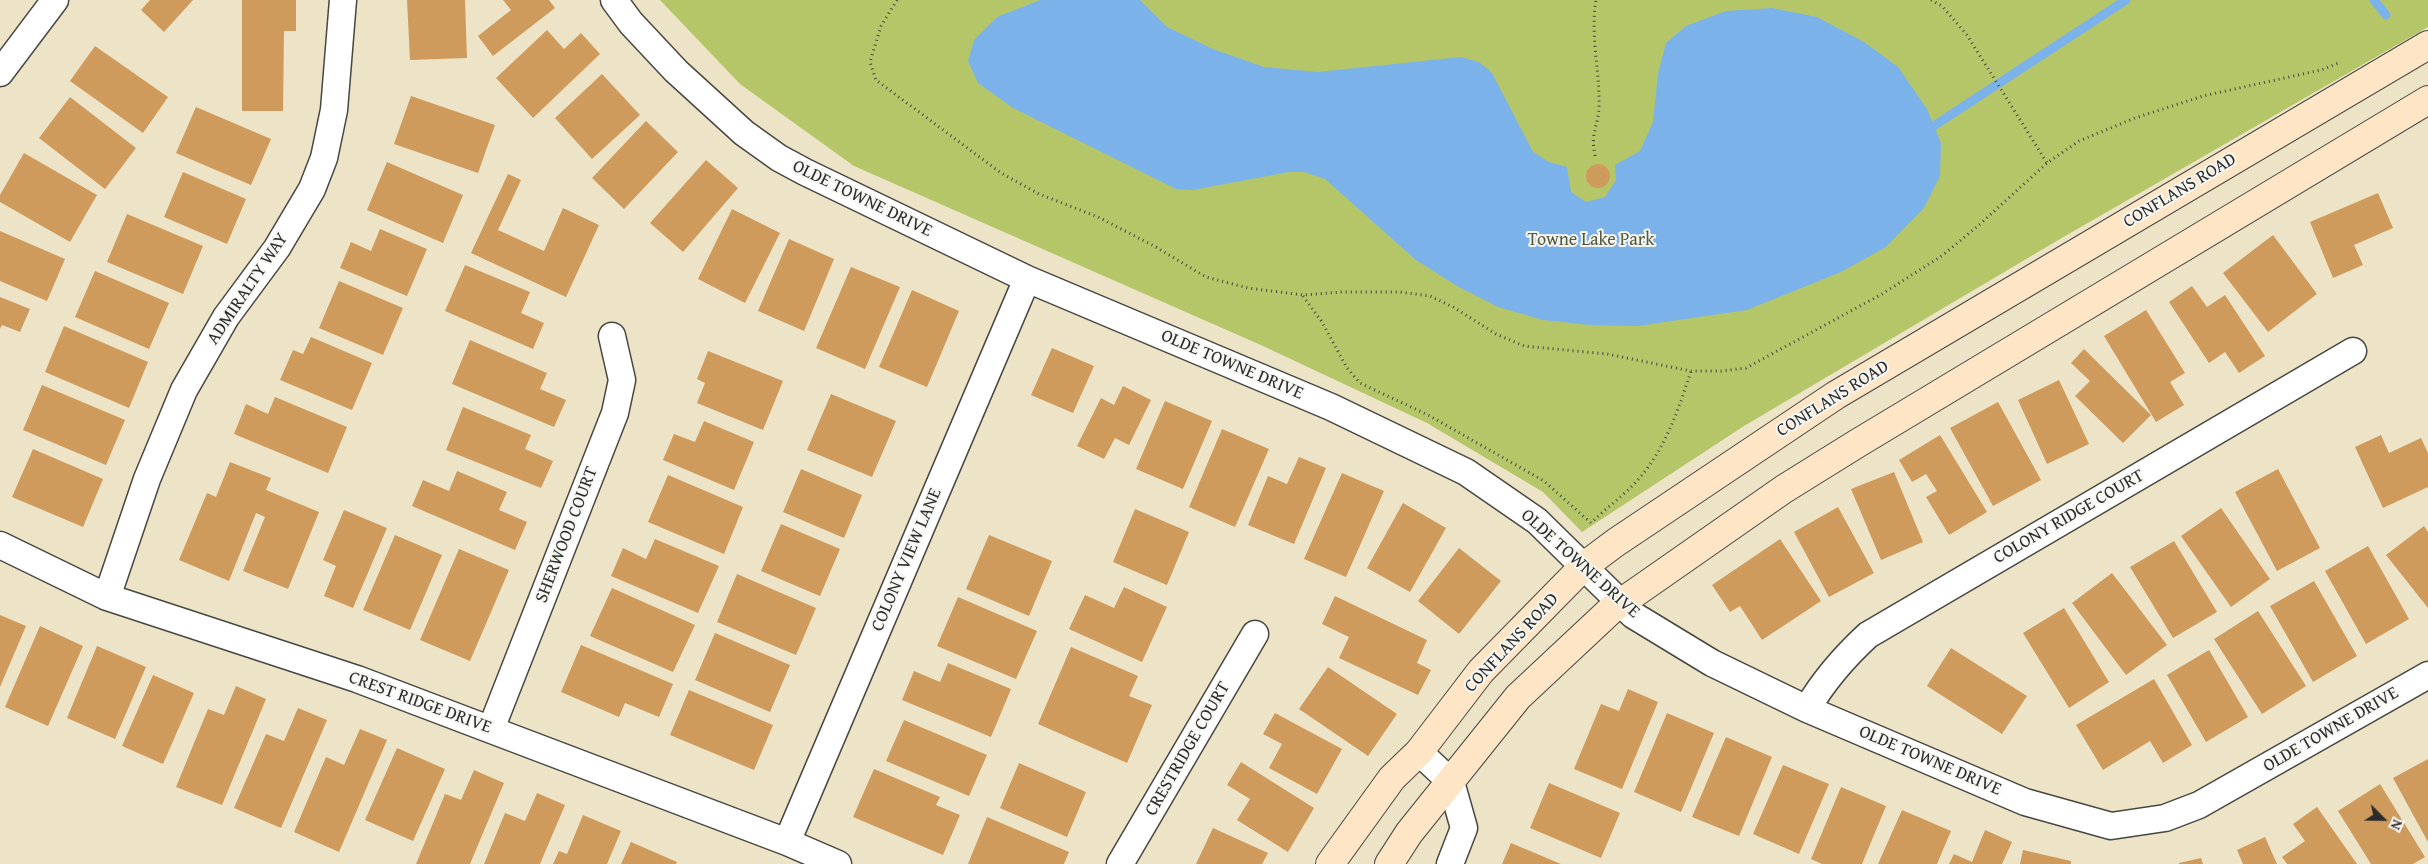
<!DOCTYPE html>
<style>
body{margin:0}
#map{position:relative;width:2428px;height:864px;overflow:hidden;background:#ede3c6;font-family:"Gentium Book Plus",serif}
canvas{display:block}
.north{position:absolute;left:2358px;top:794px;width:50px;height:50px;-webkit-text-stroke:4px #f6f6f2;paint-order:stroke;rotate:113deg;font-size:14px;font-weight:700;line-height:20px;text-align:center;color:#2b2b2b}
.north::after{content:'';display:block;margin:auto;width:18px;height:22px;background:#2b2b2b;clip-path:polygon(50% 0,100% 100%,50% 72%,0 100%)}
</style>
<div id="map">
<canvas width="2428" height="864"></canvas>
<div class="north">N</div>
</div>
<script>
const ctx = document.querySelector('canvas').getContext('2d');
ctx.lineJoin = 'round';
function paint(path, color) { ctx.fillStyle = color; ctx.fill(path, 'evenodd'); }
function trace(path, color, width, dash) { ctx.strokeStyle = color; ctx.lineWidth = width; ctx.lineCap = dash ? 'butt' : 'round'; ctx.setLineDash(dash || []); ctx.stroke(path); }
function label(font, color, halo, rows, align = 'center') {
  ctx.font = font + ' "Gentium Book Plus",serif'; ctx.lineWidth = 4; ctx.setLineDash([]); ctx.textBaseline = 'middle'; ctx.strokeStyle = halo; ctx.fillStyle = color; for (const [text, x, y, turn = 0] of rows) {
    ctx.save(); ctx.translate(x, y); ctx.rotate((+turn || 0) * Math.PI / 180); ctx.textAlign = isNaN(turn) ? turn : align; if (halo) ctx.strokeText(text, 0, 0); ctx.fillText(text, 0, 0); ctx.restore();
  }
}
paint(new Path2D(`
 M 660,0 L 2428,0 L 2428,27 L 2060,239 L 1744,426 L 1582,532 L 1543,492 L 1427,423 L 1263,346 L 854,166 L 740,84 Z`), '#b5c669');
paint(new Path2D(`
 M 1040,0 L 1140,0 L 1167,27 L 1213,49 L 1264,67 L 1318,72 L 1461,57 L 1479,62 L 1492,73 L 1533,152 L 1549,162 L 1567,167 L 1571,192 L 1586,202 L 1605,197 L 1616,180 L 1615,165 L 1640,151 L 1653,122 L 1658,74 L 1666,43 L 1686,26 L 1726,11 L 1772,8 L 1817,17 L 1864,42 L 1898,67 L 1927,109 L 1941,143 L 1940,176 L 1924,208 L 1886,247 L 1841,272 L 1747,310 L 1638,326 L 1590,325 L 1543,320 L 1498,307 L 1457,286 L 1416,260 L 1325,179 L 1304,172 L 1289,172 L 1193,190 L 1176,189 L 1013,108 L 978,83 L 968,61 L 974,40 L 997,17 Z`), '#7cb2ea');
trace(new Path2D(`
 M 2374,0 L 2386,15
 M 1926,131 L 2126,0`), '#7cb2ea', 9);
paint(new Path2D(`
 M 150,0 L 193,0 L 164,32 L 141,10 Z
 M 242,0 L 296,0 L 296,31 L 284,31 L 283,111 L 242,111 Z
 M 407,0 L 465,0 L 467,58 L 410,60 Z
 M 503,0 L 549,0 L 555,8 L 493,56 L 478,36 L 511,10 Z
 M 547,30 L 564,49 L 581,33 L 600,54 L 533,118 L 496,78 Z
 M 95,46 L 168,97 L 143,133 L 70,81 Z
 M 602,74 L 640,115 L 592,159 L 555,118 Z
 M 411,96 L 495,125 L 478,173 L 394,144 Z
 M 70,97 L 136,148 L 105,189 L 39,138 Z
 M 196,107 L 271,139 L 251,185 L 176,153 Z
 M 646,121 L 678,152 L 624,209 L 592,178 Z
 M 24,153 L 97,195 L 70,242 L 0,202 L 0,195 Z
 M 706,160 L 738,188 L 683,252 L 650,223 Z
 M 387,162 L 463,195 L 443,243 L 367,210 Z
 M1586 176a12 12 0 1 1 24 0a12 12 0 1 1-24 0Z
 M 183,172 L 246,199 L 227,244 L 164,217 Z
 M 508,174 L 521,180 L 498,230 L 544,251 L 563,208 L 599,225 L 566,297 L 471,253 Z
 M 2378,193 L 2393,228 L 2354,245 L 2363,265 L 2333,278 L 2310,222 Z
 M 732,209 L 780,233 L 745,303 L 698,279 Z
 M 127,214 L 203,246 L 183,294 L 107,262 Z
 M 380,229 L 427,249 L 407,296 L 340,268 L 351,242 L 371,251 Z
 M 0,231 L 65,259 L 47,301 L 0,281 Z
 M 2273,235 L 2317,294 L 2268,332 L 2223,273 Z
 M 789,239 L 834,259 L 804,331 L 758,311 Z
 M 465,265 L 530,292 L 521,313 L 544,323 L 533,349 L 445,311 Z
 M 851,267 L 900,287 L 865,369 L 816,348 Z
 M 95,271 L 169,303 L 149,349 L 75,317 Z
 M 339,281 L 403,308 L 383,355 L 319,328 Z
 M 2192,286 L 2207,307 L 2225,295 L 2265,356 L 2239,373 L 2225,352 L 2209,363 L 2169,302 Z
 M 912,290 L 959,311 L 927,387 L 879,367 Z
 M 0,297 L 30,309 L 20,332 L 2,325 L 0,329 Z
 M 2146,310 L 2185,373 L 2170,382 L 2184,405 L 2156,422 L 2104,336 Z
 M 64,326 L 148,362 L 129,408 L 45,372 Z
 M 311,337 L 372,363 L 352,410 L 280,380 L 293,350 L 303,354 Z
 M 470,340 L 547,373 L 540,389 L 566,400 L 554,427 L 452,384 Z
 M 1052,348 L 1094,366 L 1073,413 L 1031,395 Z
 M 2084,349 L 2151,415 L 2123,443 L 2075,396 L 2090,381 L 2071,363 Z
 M 708,351 L 783,381 L 763,430 L 697,403 L 705,383 L 697,379 Z
 M 2059,380 L 2089,444 L 2047,464 L 2018,400 Z
 M 42,385 L 125,420 L 106,465 L 23,430 Z
 M 1123,386 L 1151,400 L 1129,445 L 1115,438 L 1104,459 L 1077,446 L 1101,398 L 1114,405 Z
 M 831,394 L 896,421 L 872,477 L 807,450 Z
 M 275,397 L 347,427 L 328,473 L 234,434 L 246,404 L 268,414 Z
 M 1165,401 L 1212,421 L 1183,489 L 1136,469 Z
 M 1998,402 L 2041,480 L 1993,506 L 1950,428 Z
 M 463,407 L 531,435 L 525,449 L 553,461 L 541,488 L 446,450 Z
 M 704,421 L 754,442 L 734,490 L 663,460 L 674,434 L 695,442 Z
 M 1222,429 L 1269,449 L 1235,527 L 1189,507 Z
 M 1940,435 L 1987,512 L 1949,535 L 1926,497 L 1937,491 L 1926,474 L 1912,482 L 1899,460 Z
 M 2381,435 L 2389,453 L 2421,438 L 2428,453 L 2428,487 L 2383,508 L 2355,447 Z
 M 33,449 L 103,479 L 83,527 L 12,497 Z
 M 1299,457 L 1326,468 L 1294,544 L 1248,525 L 1268,476 L 1287,484 Z
 M 230,462 L 271,478 L 266,490 L 319,512 L 288,589 L 243,571 L 265,517 L 256,513 L 229,581 L 179,560 L 207,493 L 216,497 Z
 M 801,469 L 862,495 L 844,538 L 783,512 Z
 M 2278,469 L 2320,548 L 2277,571 L 2235,492 Z
 M 457,471 L 507,492 L 499,510 L 527,522 L 515,550 L 412,506 L 423,480 L 449,491 Z
 M 1894,472 L 1923,542 L 1881,560 L 1851,489 Z
 M 1342,473 L 1384,491 L 1346,577 L 1304,559 Z
 M 668,475 L 743,507 L 724,554 L 648,522 Z
 M 1403,503 L 1446,528 L 1410,592 L 1367,568 Z
 M 1838,507 L 1874,573 L 1829,597 L 1794,532 Z
 M 2221,508 L 2270,579 L 2231,607 L 2181,536 Z
 M 1135,509 L 1189,532 L 1167,585 L 1113,562 Z
 M 344,510 L 387,528 L 353,608 L 324,596 L 336,566 L 323,560 Z
 M 781,524 L 840,549 L 820,596 L 761,571 Z
 M 2424,526 L 2428,532 L 2428,608 L 2386,555 Z
 M 395,535 L 442,555 L 410,630 L 363,610 Z
 M 989,535 L 1052,561 L 1029,616 L 966,589 Z
 M 655,539 L 719,566 L 698,613 L 611,576 L 623,548 L 646,559 Z
 M 1780,539 L 1821,601 L 1762,640 L 1740,606 L 1730,612 L 1712,585 Z
 M 2174,541 L 2217,612 L 2173,638 L 2130,567 Z
 M 2368,546 L 2409,619 L 2366,644 L 2325,571 Z
 M 1459,548 L 1501,581 L 1459,634 L 1418,601 Z
 M 459,549 L 509,570 L 470,661 L 420,640 Z
 M 2112,573 L 2167,645 L 2126,675 L 2072,603 Z
 M 737,574 L 816,608 L 796,655 L 717,622 Z
 M 2314,581 L 2357,656 L 2313,682 L 2270,606 Z
 M 1124,587 L 1167,607 L 1142,662 L 1069,629 L 1085,595 L 1114,608 Z
 M 612,588 L 695,625 L 673,672 L 590,636 Z
 M 1335,596 L 1427,640 L 1417,663 L 1431,670 L 1418,695 L 1339,658 L 1349,637 L 1322,624 Z
 M 958,597 L 1037,631 L 1016,679 L 937,646 Z
 M 2064,608 L 2109,682 L 2069,708 L 2023,633 Z
 M 2258,611 L 2306,686 L 2262,714 L 2214,639 Z
 M 0,615 L 26,626 L 0,687 Z
 M 40,626 L 83,646 L 48,726 L 5,707 Z
 M 715,633 L 790,665 L 770,712 L 695,680 Z
 M 581,645 L 673,684 L 659,717 L 625,703 L 619,717 L 561,692 Z
 M 97,646 L 146,667 L 115,739 L 67,718 Z
 M 1071,647 L 1138,676 L 1129,696 L 1152,705 L 1127,763 L 1038,724 Z
 M 1951,648 L 2027,696 L 2002,734 L 1927,686 Z
 M 2209,650 L 2248,717 L 2206,742 L 2167,675 Z
 M 948,663 L 1011,689 L 991,737 L 902,700 L 914,671 L 940,682 Z
 M 1328,667 L 1397,714 L 1368,756 L 1299,709 Z
 M 153,675 L 194,693 L 163,764 L 122,746 Z
 M 2154,679 L 2192,745 L 2163,763 L 2150,741 L 2103,770 L 2076,725 Z
 M 236,686 L 266,699 L 222,805 L 176,787 L 208,709 L 224,715 Z
 M 1628,689 L 1658,702 L 1622,789 L 1574,769 L 1601,704 L 1619,711 Z
 M 689,690 L 773,725 L 754,770 L 670,735 Z
 M 298,708 L 327,720 L 281,828 L 234,808 L 266,734 L 284,741 Z
 M 1275,713 L 1342,749 L 1317,794 L 1269,768 L 1282,744 L 1263,734 Z
 M 1667,713 L 1714,733 L 1681,812 L 1634,792 Z
 M 904,720 L 987,755 L 969,796 L 886,761 Z
 M 360,729 L 387,740 L 339,852 L 294,832 L 326,757 L 344,765 Z
 M 1726,737 L 1772,757 L 1739,836 L 1692,817 Z
 M 397,748 L 445,769 L 413,841 L 365,820 Z
 M 2428,759 L 2428,842 L 2393,778 Z
 M 1241,762 L 1314,808 L 1288,852 L 1237,820 L 1250,799 L 1227,785 Z
 M 1019,763 L 1086,792 L 1067,837 L 1000,808 Z
 M 1783,765 L 1829,784 L 1799,854 L 1753,834 Z
 M 874,769 L 940,797 L 936,805 L 960,815 L 943,855 L 853,817 Z
 M 474,770 L 504,783 L 470,864 L 416,864 L 445,794 L 461,800 Z
 M 1549,783 L 1620,813 L 1601,858 L 1530,828 Z
 M 2380,784 L 2425,857 L 2413,864 L 2371,864 L 2338,811 Z
 M 1841,787 L 1886,806 L 1862,864 L 1822,864 L 1811,859 Z
 M 537,793 L 565,805 L 540,864 L 484,864 L 505,813 L 525,821 Z
 M 2317,807 L 2357,864 L 2287,864 L 2282,857 L 2305,841 L 2293,824 Z
 M 1902,810 L 1951,831 L 1937,864 L 1878,864 Z
 M 583,815 L 621,831 L 607,864 L 553,864 L 559,851 L 567,854 Z
 M 987,817 L 1069,852 L 1064,864 L 968,864 Z
 M 1213,828 L 1268,853 L 1262,864 L 1196,864 Z
 M 1985,830 L 2012,842 L 2002,864 L 1949,864 L 1954,854 L 1972,862 Z
 M 2265,837 L 2277,864 L 2243,864 L 2237,850 Z
 M 631,842 L 677,862 L 676,864 L 621,864 Z
 M 1511,843 L 1561,864 L 1502,864 Z
 M 2023,850 L 2071,861 L 2071,864 L 2020,864 Z
 M 2201,858 L 2203,864 L 2179,864 L 2179,863 Z`), '#cf9b5d');
const minor = new Path2D(`
 M 614,0 L 631,23 L 676,71 L 744,133 L 779,158 L 805,172 L 1027,279 L 1331,407 L 1466,472 L 1537,521 L 1633,615 L 1712,663 L 1807,709 L 2025,802 L 2111,826 L 2165,818 L 2199,805 L 2428,675
 M 0,73 L 55,0
 M 0,545 L 107,597 L 357,679 L 787,842 L 838,864
 M 107,597 L 147,479 L 184,390 L 226,317 L 277,248 L 312,189 L 324,158 L 334,110 L 343,0
 M 1807,709 C 1824,680 1843,658 1868,635 L 2353,351
 M 491,729 L 615,413 L 622,380 L 612,336
 M 1419,752 L 1451,782 L 1464,828 L 1450,864
 M 787,842 L 1027,279
 M 1120,864 L 1255,634`);
const secondary = new Path2D(`
 M 1330,864 L 1392,778 L 1419,752 L 1481,671 L 1583,567 L 1615,543 L 1836,395 L 2428,45
 M 1389,864 L 1409,833 L 1518,697 L 1612,609 L 1784,489 L 1858,443 L 2428,100`);
trace(minor, '#484742', 29);
trace(secondary, '#484742', 30);
trace(new Path2D(`
 M 897,0 L 881,26 L 870,62 L 876,80 L 1001,173 L 1039,194 L 1098,217 L 1154,246 L 1206,277 L 1248,288 L 1303,295 L 1342,292 L 1400,292 L 1430,296 L 1453,307 L 1496,334 L 1524,346 L 1607,354 L 1691,371 L 1721,371 L 1746,368 L 1882,294 L 1943,255 L 1979,225 L 2047,163
 M 1931,0 L 1942,6 L 1967,35 L 2047,163 L 2079,141 L 2135,118 L 2203,96 L 2321,70 L 2341,62
 M 1595,156 C 1590,132 1598,128 1599,107 C 1600,71 1590,35 1596,0
 M 1303,296 L 1322,322 L 1347,368 L 1360,383 L 1428,415 L 1544,481 L 1591,523 C 1604,510 1618,500 1631,487 C 1663,456 1678,411 1691,371`), '#484742', 3, [1, 4]);
trace(minor, '#fff', 26);
trace(secondary, '#fde5c5', 28);
label('18px', '#2b2b2b', '#f6f6f2', [
 ["CONFLANS ROAD",2180,191,-31],
 ["OLDE TOWNE DRIVE",862,199,26],
 ["ADMIRALTY WAY",248,289,-56],
 ["OLDE TOWNE DRIVE",1232,365,23],
 ["CONFLANS ROAD",1833,399,-32],
 ["COLONY RIDGE COURT",2069,517,-30],
 ["SHERWOOD COURT",567,535,-69],
 ["COLONY VIEW LANE",907,560,-67],
 ["OLDE TOWNE DRIVE",1580,564,42],
 ["CONFLANS ROAD",1512,643,-47],
 ["CREST RIDGE DRIVE",420,703,20],
 ["OLDE TOWNE DRIVE",2331,730,-30],
 ["CRESTRIDGE COURT",1188,749,-60],
 ["OLDE TOWNE DRIVE",1930,761,23]
]);
label('18px', '#545a3e', '#f6f6f2', [
 ["Towne Lake Park",1591,240]
]);
</script>
